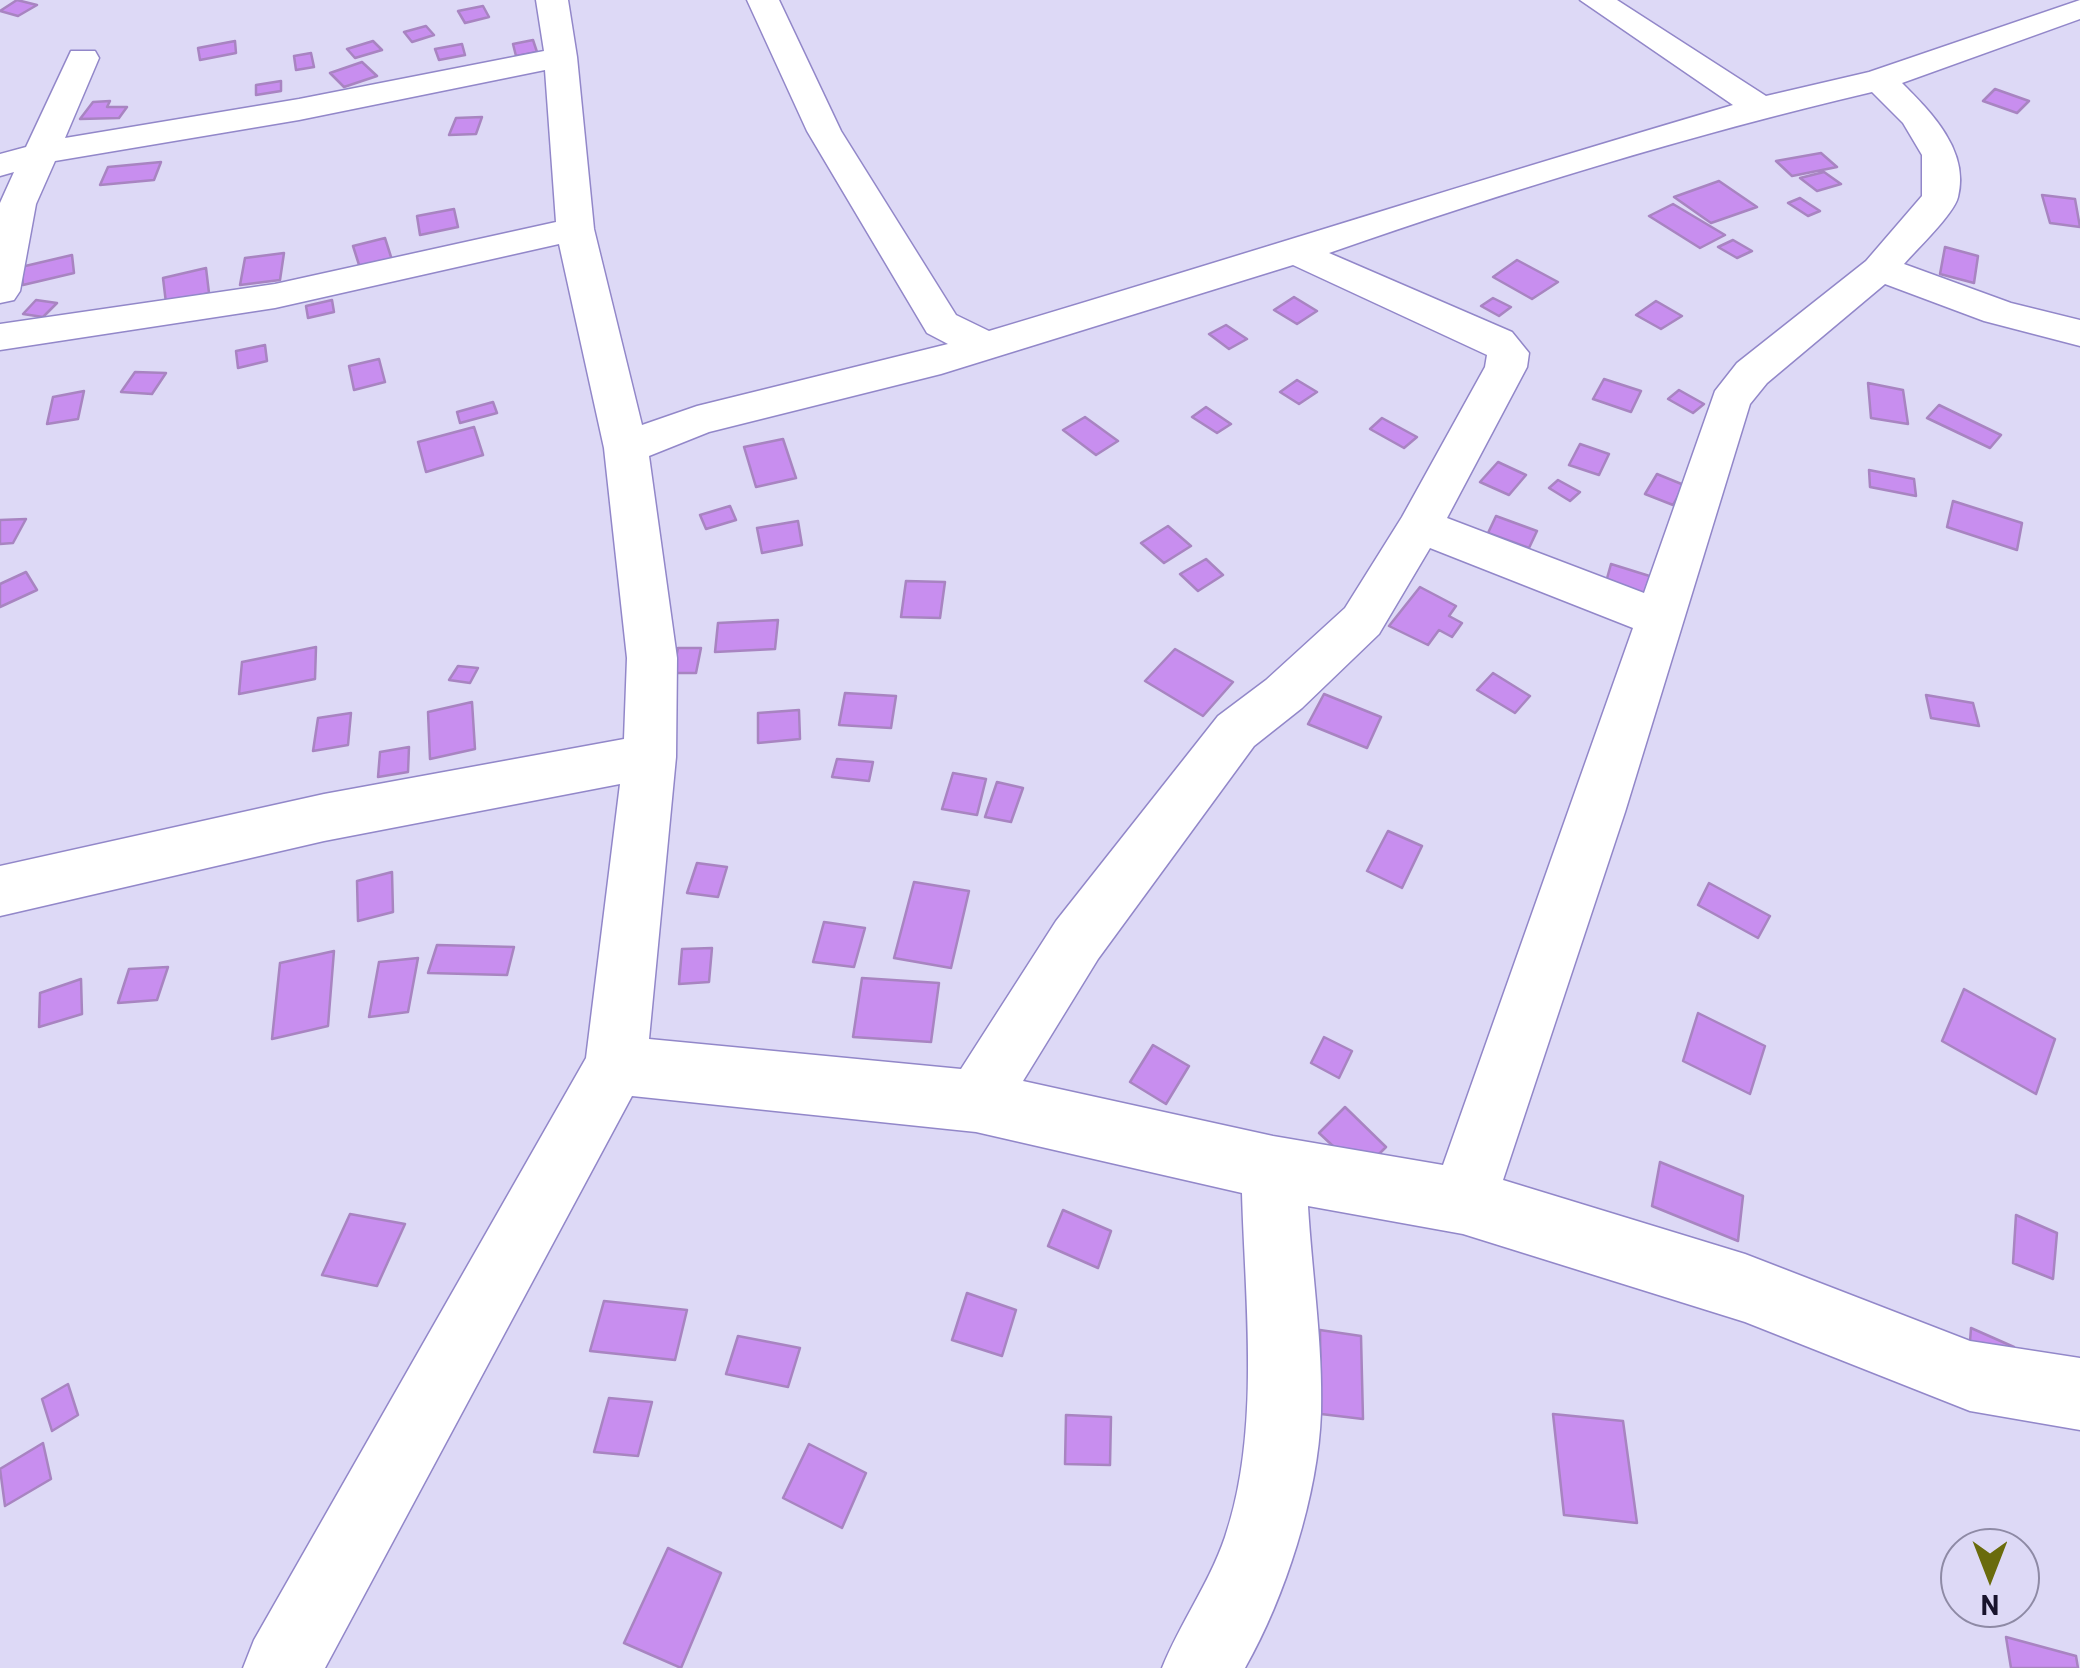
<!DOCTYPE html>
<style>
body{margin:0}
#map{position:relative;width:2080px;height:1668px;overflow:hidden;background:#ddd9f6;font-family:Barlow,sans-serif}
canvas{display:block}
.north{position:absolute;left:1940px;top:1528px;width:100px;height:100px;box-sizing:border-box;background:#ddd9f6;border:2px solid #8e8aa5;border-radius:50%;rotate:180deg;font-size:28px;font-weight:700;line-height:40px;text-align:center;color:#18132c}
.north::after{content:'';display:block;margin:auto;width:35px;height:45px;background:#6a6b0c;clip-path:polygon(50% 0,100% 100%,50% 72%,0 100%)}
</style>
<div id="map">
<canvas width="2080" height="1668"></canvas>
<div class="north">N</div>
</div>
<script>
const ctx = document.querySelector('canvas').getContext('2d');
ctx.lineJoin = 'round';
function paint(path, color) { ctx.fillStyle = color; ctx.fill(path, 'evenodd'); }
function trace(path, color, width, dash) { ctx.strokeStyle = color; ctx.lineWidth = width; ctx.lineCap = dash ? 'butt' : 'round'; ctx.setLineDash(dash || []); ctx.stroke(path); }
const building = new Path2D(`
 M 17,0 L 37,5 L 18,16 L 0,11 Z
 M 483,6 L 489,17 L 465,23 L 458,11 Z
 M 426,26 L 434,35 L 412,42 L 404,32 Z
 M 533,40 L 537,52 L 516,56 L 513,44 Z
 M 235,41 L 236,53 L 200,60 L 198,48 Z
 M 373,41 L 382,50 L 355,58 L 347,49 Z
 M 462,44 L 465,55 L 439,60 L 435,49 Z
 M 311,53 L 314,67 L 296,70 L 294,56 Z
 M 362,62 L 377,76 L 344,87 L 330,73 Z
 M 281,81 L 281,91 L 256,95 L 256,85 Z
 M 1995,89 L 2029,101 L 2017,113 L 1983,101 Z
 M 110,101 L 107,107 L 127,107 L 119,118 L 80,119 L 93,102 Z
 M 482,117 L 476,134 L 449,135 L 456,118 Z
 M 1821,153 L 1837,167 L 1792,176 L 1776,161 Z
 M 161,162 L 154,180 L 100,185 L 108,167 Z
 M 1824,172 L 1841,184 L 1817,191 L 1800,178 Z
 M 1719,181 L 1757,207 L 1711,223 L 1674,197 Z
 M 2042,195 L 2075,199 L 2080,227 L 2050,223 Z
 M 1800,198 L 1820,211 L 1808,216 L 1788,203 Z
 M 1673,204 L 1725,235 L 1700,248 L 1649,216 Z
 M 454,209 L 458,227 L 420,235 L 417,216 Z
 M 385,238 L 392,260 L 360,268 L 353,246 Z
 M 1733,240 L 1752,251 L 1737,258 L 1718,247 Z
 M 1945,247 L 1978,256 L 1974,283 L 1940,274 Z
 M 284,253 L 280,280 L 240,285 L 245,258 Z
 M 72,255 L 74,273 L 23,285 L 21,267 Z
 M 1517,260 L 1558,282 L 1532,299 L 1493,277 Z
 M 206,268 L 209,293 L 166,303 L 163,278 Z
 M 1294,297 L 1317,311 L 1297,324 L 1274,310 Z
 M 1493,298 L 1511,307 L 1499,316 L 1481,306 Z
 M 36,300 L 57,303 L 43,317 L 23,314 Z
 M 332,300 L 334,312 L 308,318 L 306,306 Z
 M 1656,301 L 1682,316 L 1661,329 L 1636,315 Z
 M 1226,325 L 1247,339 L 1229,349 L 1209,334 Z
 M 265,345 L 267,361 L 238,368 L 236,351 Z
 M 379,359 L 385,382 L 354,390 L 349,366 Z
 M 135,372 L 166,373 L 152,394 L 121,392 Z
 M 1604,379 L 1641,391 L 1631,412 L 1593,399 Z
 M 1297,380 L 1317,392 L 1299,404 L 1280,392 Z
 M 1868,383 L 1903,390 L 1908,424 L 1871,418 Z
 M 1679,390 L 1704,404 L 1693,413 L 1668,399 Z
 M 84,391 L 78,419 L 47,424 L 53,397 Z
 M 493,402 L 497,413 L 460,423 L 457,412 Z
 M 1939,405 L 2001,435 L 1990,448 L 1927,418 Z
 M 1206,407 L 1231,424 L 1217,433 L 1192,417 Z
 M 1085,417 L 1118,441 L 1096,455 L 1063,430 Z
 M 1382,418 L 1417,437 L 1404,448 L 1370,429 Z
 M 474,427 L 483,455 L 426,472 L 418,442 Z
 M 783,439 L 796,478 L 756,487 L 744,447 Z
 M 1580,444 L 1609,454 L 1599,475 L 1569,465 Z
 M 1498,462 L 1526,475 L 1509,495 L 1480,482 Z
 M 1869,470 L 1914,479 L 1916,496 L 1870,487 Z
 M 1657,474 L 1684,485 L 1673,505 L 1645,494 Z
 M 1558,480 L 1580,492 L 1570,501 L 1549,488 Z
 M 1953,501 L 2022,523 L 2017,550 L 1947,527 Z
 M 730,506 L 736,520 L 706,529 L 700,515 Z
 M 1496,516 L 1537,531 L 1529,548 L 1488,533 Z
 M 26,519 L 13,543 L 0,544 L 0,520 Z
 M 798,521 L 802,545 L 762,553 L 757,528 Z
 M 1168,526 L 1191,546 L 1164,563 L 1141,543 Z
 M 1206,559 L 1223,575 L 1198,591 L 1180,574 Z
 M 1611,564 L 1656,578 L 1651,596 L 1606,582 Z
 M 26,572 L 37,590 L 0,607 L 0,584 Z
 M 906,581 L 945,582 L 940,618 L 901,617 Z
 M 1420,587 L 1456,606 L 1449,616 L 1462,623 L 1452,637 L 1439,630 L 1428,645 L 1389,626 Z
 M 778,620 L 775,649 L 715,652 L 718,623 Z
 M 316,647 L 315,679 L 239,694 L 242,662 Z
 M 678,648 L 701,648 L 696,673 L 673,673 Z
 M 1175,649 L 1233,682 L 1203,716 L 1145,681 Z
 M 458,666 L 478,668 L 470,683 L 449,680 Z
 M 1493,673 L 1530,696 L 1515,713 L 1477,690 Z
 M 845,693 L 896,696 L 891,728 L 839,725 Z
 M 1324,694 L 1381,717 L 1367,748 L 1308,724 Z
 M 1926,695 L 1973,703 L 1979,726 L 1931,718 Z
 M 472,702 L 475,749 L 430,759 L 428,712 Z
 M 799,710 L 800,739 L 758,743 L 758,713 Z
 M 351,713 L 348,745 L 313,751 L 318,718 Z
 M 409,747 L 408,772 L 378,777 L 380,752 Z
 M 837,759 L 873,762 L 869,781 L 832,777 Z
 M 953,773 L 986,779 L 977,815 L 942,809 Z
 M 997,782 L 1023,788 L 1011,822 L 985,817 Z
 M 1388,831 L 1422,846 L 1402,888 L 1367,871 Z
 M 697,863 L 727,867 L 718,897 L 687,893 Z
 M 392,872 L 393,912 L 358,921 L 357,881 Z
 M 914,882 L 969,891 L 951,968 L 894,958 Z
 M 1709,883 L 1770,916 L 1758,938 L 1698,905 Z
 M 824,922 L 865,928 L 854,967 L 813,962 Z
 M 437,945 L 514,947 L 507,975 L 428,973 Z
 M 712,948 L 709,982 L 679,984 L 682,949 Z
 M 334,951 L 328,1026 L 272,1039 L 280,963 Z
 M 418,958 L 408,1012 L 369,1017 L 379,962 Z
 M 168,967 L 157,1000 L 118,1003 L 129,969 Z
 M 862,978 L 939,983 L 931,1042 L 853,1037 Z
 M 81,979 L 82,1014 L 39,1027 L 40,993 Z
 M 1964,989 L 2055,1039 L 2036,1094 L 1942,1041 Z
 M 1698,1013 L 1765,1046 L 1750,1094 L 1683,1061 Z
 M 1324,1037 L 1352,1051 L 1339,1078 L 1311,1063 Z
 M 1153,1045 L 1189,1066 L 1166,1104 L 1130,1082 Z
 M 1345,1107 L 1386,1147 L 1361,1172 L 1319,1133 Z
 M 1660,1162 L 1743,1196 L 1738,1241 L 1652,1206 Z
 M 1063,1210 L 1111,1231 L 1098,1268 L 1048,1246 Z
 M 350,1214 L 405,1224 L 377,1286 L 322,1275 Z
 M 2016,1215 L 2057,1233 L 2053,1279 L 2013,1263 Z
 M 967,1293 L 1016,1310 L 1002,1356 L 952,1340 Z
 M 604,1301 L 687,1310 L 675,1360 L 590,1351 Z
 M 1971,1328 L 2014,1347 L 2011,1374 L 1969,1355 Z
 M 1320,1330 L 1361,1336 L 1363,1419 L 1321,1414 Z
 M 738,1336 L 800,1348 L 788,1387 L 726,1374 Z
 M 68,1384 L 78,1415 L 52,1431 L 42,1399 Z
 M 609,1398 L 652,1402 L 638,1456 L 594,1452 Z
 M 1553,1414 L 1623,1421 L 1637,1523 L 1564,1515 Z
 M 1066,1415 L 1111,1417 L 1110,1465 L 1065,1464 Z
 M 43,1443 L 51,1479 L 5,1506 L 0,1469 Z
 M 809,1444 L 866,1473 L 842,1528 L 783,1498 Z
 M 668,1548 L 721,1573 L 681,1668 L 624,1643 Z
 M 2006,1637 L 2076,1656 L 2078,1668 L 2011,1668 Z`);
paint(building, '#c88eef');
trace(building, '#a884c1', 2.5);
const minor = new Path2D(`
 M 536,0 L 568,0 L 577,57 L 594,229 L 642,425 L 697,406 L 948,344 L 927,333 L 807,131 L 747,0 L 779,0 L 841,131 L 956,315 L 989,331 C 1237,257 1484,178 1733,105 L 1580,0 L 1617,0 L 1766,96 L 1869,72 L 2080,0 L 2080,19 L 1902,83 C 1931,112 1970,151 1958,197 C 1954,214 1917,249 1904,264 L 2011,303 L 2080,320 L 2080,346 L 1984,321 L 1885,284 L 1767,383 L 1750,404 L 1625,812 L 1503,1180 L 1745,1254 L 1970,1341 L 2080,1358 L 2080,1430 L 1970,1411 L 1745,1322 L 1463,1234 L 1308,1206 C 1312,1274 1323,1345 1321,1413 C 1318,1496 1285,1597 1245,1668 L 1162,1668 C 1180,1623 1209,1584 1225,1537 C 1261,1432 1245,1302 1242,1193 L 976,1132 L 632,1096 L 325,1668 L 243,1668 L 254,1640 L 586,1058 L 620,784 L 324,841 L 0,916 L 0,866 L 324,794 L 624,739 L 627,658 L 604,448 L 559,244 L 275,308 L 0,350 L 0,324 L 275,284 L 556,222 L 545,70 L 299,120 L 55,161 L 36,204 L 20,291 L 14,300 L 0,303 L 0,203 L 14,172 L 0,176 L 0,154 L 26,147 L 71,51 L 95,51 L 99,58 L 65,138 L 299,99 L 544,51 ZM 1872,92 L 1903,123 L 1922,155 L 1922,196 L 1866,261 L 1737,363 L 1715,391 L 1644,593 L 1447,518 L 1527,367 L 1529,353 L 1512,332 L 1329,253 C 1507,191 1689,135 1872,92 ZM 1293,265 L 1487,355 L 1485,367 L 1402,517 L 1345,608 L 1266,680 L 1218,716 L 1056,921 L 961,1069 L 649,1039 L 676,757 L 677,658 L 649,456 L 709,432 L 941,374 ZM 1430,548 L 1633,628 L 1443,1165 L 1273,1136 L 1023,1081 L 1098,959 L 1254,746 L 1302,708 L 1379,634 Z`);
trace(minor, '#9287c9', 3);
paint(minor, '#fff');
</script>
